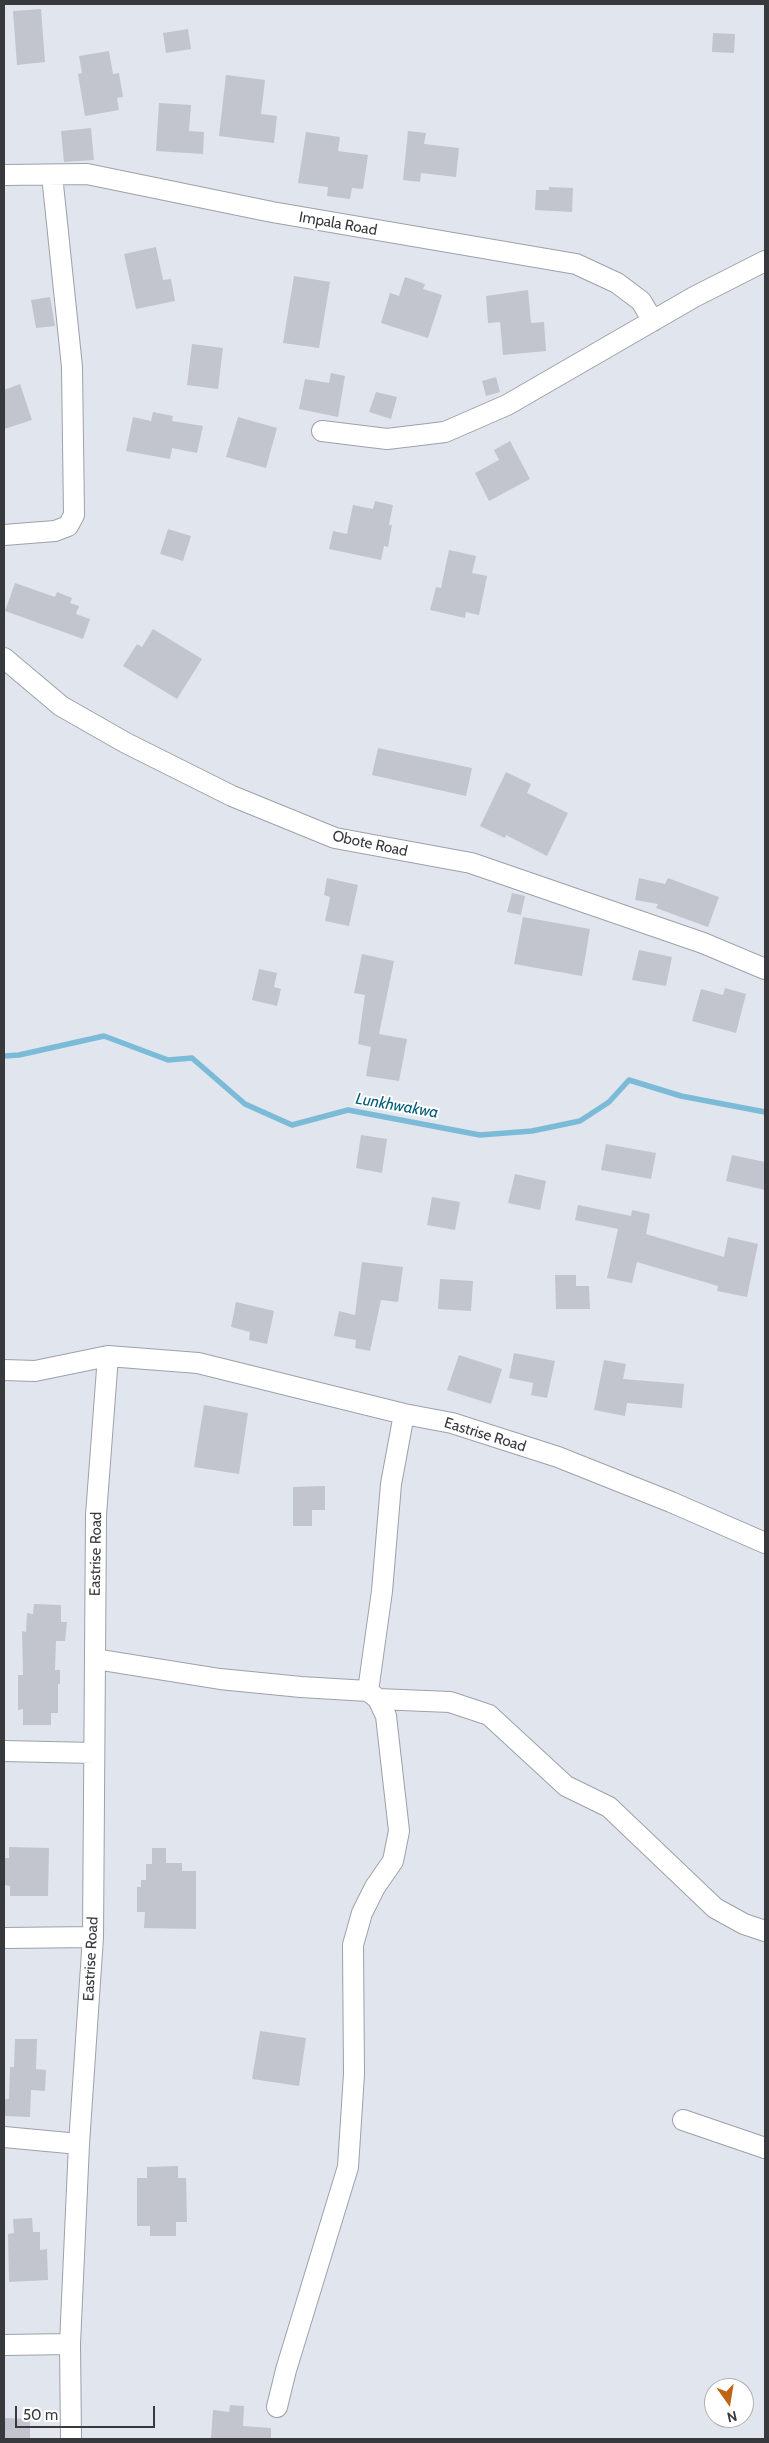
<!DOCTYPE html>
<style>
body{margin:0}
#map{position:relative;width:769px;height:2443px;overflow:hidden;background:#e1e5ed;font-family:Cabin,sans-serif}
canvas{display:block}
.frame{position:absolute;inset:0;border:5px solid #37393c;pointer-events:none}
.north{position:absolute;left:704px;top:2378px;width:50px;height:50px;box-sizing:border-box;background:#fff;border:1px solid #afb0b1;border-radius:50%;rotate:167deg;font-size:14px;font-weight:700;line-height:20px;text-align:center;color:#37393c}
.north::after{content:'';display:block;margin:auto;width:18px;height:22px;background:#bf6314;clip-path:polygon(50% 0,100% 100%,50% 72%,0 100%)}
.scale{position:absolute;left:15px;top:2406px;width:140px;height:22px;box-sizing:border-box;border:2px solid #37393c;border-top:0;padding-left:6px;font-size:15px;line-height:18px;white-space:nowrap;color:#37393c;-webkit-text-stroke:4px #fff;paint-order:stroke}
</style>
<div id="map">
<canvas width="769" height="2443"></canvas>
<div class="frame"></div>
<div class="north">N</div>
<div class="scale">50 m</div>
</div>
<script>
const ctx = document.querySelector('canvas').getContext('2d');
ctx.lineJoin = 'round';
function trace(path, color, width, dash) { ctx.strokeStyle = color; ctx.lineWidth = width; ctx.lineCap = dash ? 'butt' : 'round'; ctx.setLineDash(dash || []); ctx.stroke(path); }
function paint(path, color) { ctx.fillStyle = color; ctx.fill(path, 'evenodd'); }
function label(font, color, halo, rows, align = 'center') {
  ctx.font = font + ' Cabin,sans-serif'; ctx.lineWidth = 4; ctx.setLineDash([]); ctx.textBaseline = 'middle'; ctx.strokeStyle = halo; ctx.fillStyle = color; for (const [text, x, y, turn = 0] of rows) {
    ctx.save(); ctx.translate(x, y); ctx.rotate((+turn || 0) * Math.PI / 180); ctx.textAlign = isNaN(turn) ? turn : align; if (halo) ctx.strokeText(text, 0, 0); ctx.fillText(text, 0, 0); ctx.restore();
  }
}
trace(new Path2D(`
 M 4,1056 L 19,1055 L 104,1036 L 168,1060 L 192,1058 L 245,1104 L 292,1125 L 348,1110 L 480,1135 L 532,1131 L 580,1121 L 609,1102 L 629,1080 L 681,1096 L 765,1112`), '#7cbbd7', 5.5);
paint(new Path2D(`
 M 41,9 L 45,62 L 17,65 L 13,11 Z
 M 188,29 L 191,49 L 166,53 L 163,33 Z
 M 713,33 L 735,34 L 734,53 L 712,52 Z
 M 109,51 L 113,74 L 119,73 L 123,97 L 117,98 L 119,110 L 85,116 L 78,74 L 82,73 L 79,56 Z
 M 226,75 L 265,80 L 261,114 L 277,116 L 274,143 L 219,136 Z
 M 159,103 L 191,105 L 189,131 L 204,132 L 203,154 L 156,151 Z
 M 91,128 L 94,160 L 64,162 L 61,131 Z
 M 408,131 L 426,133 L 424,144 L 459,148 L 456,177 L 421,173 L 420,182 L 403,180 Z
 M 306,132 L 340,137 L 338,151 L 368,155 L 363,189 L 352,188 L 350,199 L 327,196 L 328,187 L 298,183 Z
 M 549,187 L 573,188 L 572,212 L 535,210 L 536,190 L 549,190 Z
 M 156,247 L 163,280 L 171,279 L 175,301 L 136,309 L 124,254 Z
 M 294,276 L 330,282 L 319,348 L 283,343 Z
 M 405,277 L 425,284 L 423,289 L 442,295 L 428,338 L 381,323 L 390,293 L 399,296 Z
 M 528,290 L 531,323 L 544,322 L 546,351 L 503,355 L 500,322 L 488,323 L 486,296 Z
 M 50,297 L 55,326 L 36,328 L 31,300 Z
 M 192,344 L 223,348 L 218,389 L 187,385 Z
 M 331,373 L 345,376 L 338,417 L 299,409 L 305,379 L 329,383 Z
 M 496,377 L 500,392 L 486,396 L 482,381 Z
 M 20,384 L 32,420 L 4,429 L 4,390 Z
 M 376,392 L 397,397 L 391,419 L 369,412 Z
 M 153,412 L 173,416 L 172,421 L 203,426 L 197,453 L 172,448 L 170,459 L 126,451 L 133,417 L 151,421 Z
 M 238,417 L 277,428 L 266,468 L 226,457 Z
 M 510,441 L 530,479 L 489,501 L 475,473 L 499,460 L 494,450 Z
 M 375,501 L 393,505 L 389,525 L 392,525 L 388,547 L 384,546 L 381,560 L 329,549 L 333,531 L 347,534 L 353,505 L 373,509 Z
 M 168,529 L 191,536 L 183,561 L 160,554 Z
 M 449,550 L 476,556 L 472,573 L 487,576 L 479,615 L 466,612 L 465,618 L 430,610 L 436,587 L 441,588 Z
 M 15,583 L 55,597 L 57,592 L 72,598 L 70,603 L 79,606 L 76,614 L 90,619 L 83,639 L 5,611 Z
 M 153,629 L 202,659 L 177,699 L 123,666 L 137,644 L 142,647 Z
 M 378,748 L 472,768 L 466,796 L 372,775 Z
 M 506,772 L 531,784 L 527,793 L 568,813 L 547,856 L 506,835 L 505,838 L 480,826 Z
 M 327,878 L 358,885 L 349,926 L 325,921 L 330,897 L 324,895 Z
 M 639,878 L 665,884 L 668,878 L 719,897 L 708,927 L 656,908 L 658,904 L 635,900 Z
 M 512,893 L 525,896 L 521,915 L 507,912 Z
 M 523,917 L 590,929 L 582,976 L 514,964 Z
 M 639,950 L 672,957 L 666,986 L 632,980 Z
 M 362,954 L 394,961 L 379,1034 L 407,1039 L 399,1081 L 366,1076 L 371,1047 L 358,1044 L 365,995 L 354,993 Z
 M 259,969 L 277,973 L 274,987 L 281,989 L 277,1006 L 252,1000 Z
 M 725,988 L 746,994 L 736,1033 L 692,1021 L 701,989 L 723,995 Z
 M 361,1135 L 387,1139 L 382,1173 L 356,1168 Z
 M 606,1144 L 656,1153 L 651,1179 L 601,1170 Z
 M 732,1155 L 765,1162 L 765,1190 L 726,1181 Z
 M 515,1174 L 546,1181 L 540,1210 L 508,1203 Z
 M 432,1197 L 460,1202 L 455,1230 L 427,1225 Z
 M 578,1205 L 631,1216 L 632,1210 L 650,1214 L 646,1234 L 724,1257 L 728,1237 L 758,1244 L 747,1297 L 717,1291 L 718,1286 L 637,1262 L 632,1283 L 607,1278 L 618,1229 L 575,1220 Z
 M 362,1262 L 403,1267 L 398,1302 L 381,1300 L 370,1351 L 355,1348 L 356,1340 L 334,1336 L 339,1311 L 355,1315 Z
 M 555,1275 L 576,1275 L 576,1286 L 589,1286 L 590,1309 L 556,1309 Z
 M 440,1279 L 473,1281 L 471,1311 L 438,1309 Z
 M 236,1302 L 274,1311 L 267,1344 L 249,1340 L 250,1332 L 231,1327 Z
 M 514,1353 L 555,1361 L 547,1398 L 531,1395 L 533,1383 L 509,1378 Z
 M 459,1355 L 502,1369 L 491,1404 L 447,1390 Z
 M 604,1360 L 626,1364 L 623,1379 L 684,1384 L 682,1408 L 627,1403 L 625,1416 L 594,1410 Z
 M 204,1405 L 248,1413 L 239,1474 L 194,1467 Z
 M 325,1486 L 325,1510 L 312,1510 L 312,1526 L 293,1526 L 293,1487 Z
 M 34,1604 L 61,1605 L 61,1622 L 67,1622 L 65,1641 L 56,1641 L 55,1670 L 60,1670 L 60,1684 L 58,1684 L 58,1713 L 51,1713 L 51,1725 L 23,1725 L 23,1709 L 18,1710 L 18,1675 L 23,1675 L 22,1631 L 26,1632 L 27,1613 L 33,1614 Z
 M 9,1847 L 49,1848 L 48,1896 L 10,1896 L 10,1886 L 4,1885 L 5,1858 L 9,1858 Z
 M 152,1848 L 166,1848 L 166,1863 L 182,1863 L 182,1871 L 196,1871 L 196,1929 L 144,1928 L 145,1912 L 137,1912 L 137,1887 L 141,1887 L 141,1880 L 146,1880 L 146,1864 L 152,1864 Z
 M 260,2031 L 306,2038 L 299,2086 L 252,2079 Z
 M 15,2039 L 37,2039 L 36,2069 L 46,2070 L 45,2091 L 31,2090 L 30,2117 L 4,2116 L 4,2099 L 9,2099 L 10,2067 L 14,2067 Z
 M 178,2166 L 178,2178 L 186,2178 L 187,2222 L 176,2222 L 176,2236 L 150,2236 L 150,2226 L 137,2226 L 137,2178 L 147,2178 L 147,2167 Z
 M 32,2218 L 33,2232 L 40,2232 L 40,2250 L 47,2249 L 48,2280 L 9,2282 L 8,2234 L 14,2233 L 13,2219 Z
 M 230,2405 L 244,2406 L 243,2426 L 271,2428 L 271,2439 L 211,2438 L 213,2410 L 229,2412 Z
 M 4,2418 L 30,2419 L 30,2439 L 4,2439 Z`), '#c2c5cd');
const minor = new Path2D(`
 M 4,175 L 87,174 L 272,212 L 576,264 L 617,283 L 641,301 L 653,321
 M 322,431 L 387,439 L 445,432 L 507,405 L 694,297 L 765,261
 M 4,535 L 55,531 L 68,526 L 74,515 L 72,367 L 52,175
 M 4,658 L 61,706 L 126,743 L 232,796 L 335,838 L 471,863 L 703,943 L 765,969
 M 4,1370 L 35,1371 L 108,1356 L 198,1363 L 404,1414 L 452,1423 L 558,1457 L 671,1502 L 765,1543
 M 95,1659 L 220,1679 L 301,1687 L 368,1691 L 378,1699 L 386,1716 L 399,1831 L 393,1861 L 375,1887 L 362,1913 L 353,1945 L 354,2074 L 348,2167 L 286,2370 L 277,2407
 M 368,1691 L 382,1591 L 391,1484 L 404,1414
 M 378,1699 L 450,1702 L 489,1715 L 566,1786 L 609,1807 L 715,1908 L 744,1924 L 765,1931
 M 4,1751 L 94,1753
 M 4,1938 L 93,1937
 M 683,2120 L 765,2148
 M 4,2137 L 79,2144
 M 4,2345 L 70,2344
 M 71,2439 L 70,2344 L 79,2144 L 93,1937 L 96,1515 L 108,1356`);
trace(minor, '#9da1a9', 22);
trace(minor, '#fff', 20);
label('15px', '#37393c', '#fff', [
 ["Impala Road",338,224,10],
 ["Obote Road",370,844,12],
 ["Eastrise Road",485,1435,17],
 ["Eastrise Road",96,1554,-89],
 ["Eastrise Road",91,1959,-87]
]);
label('italic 16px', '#025c77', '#fff', [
 ["Lunkhwakwa",397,1106,10]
]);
</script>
